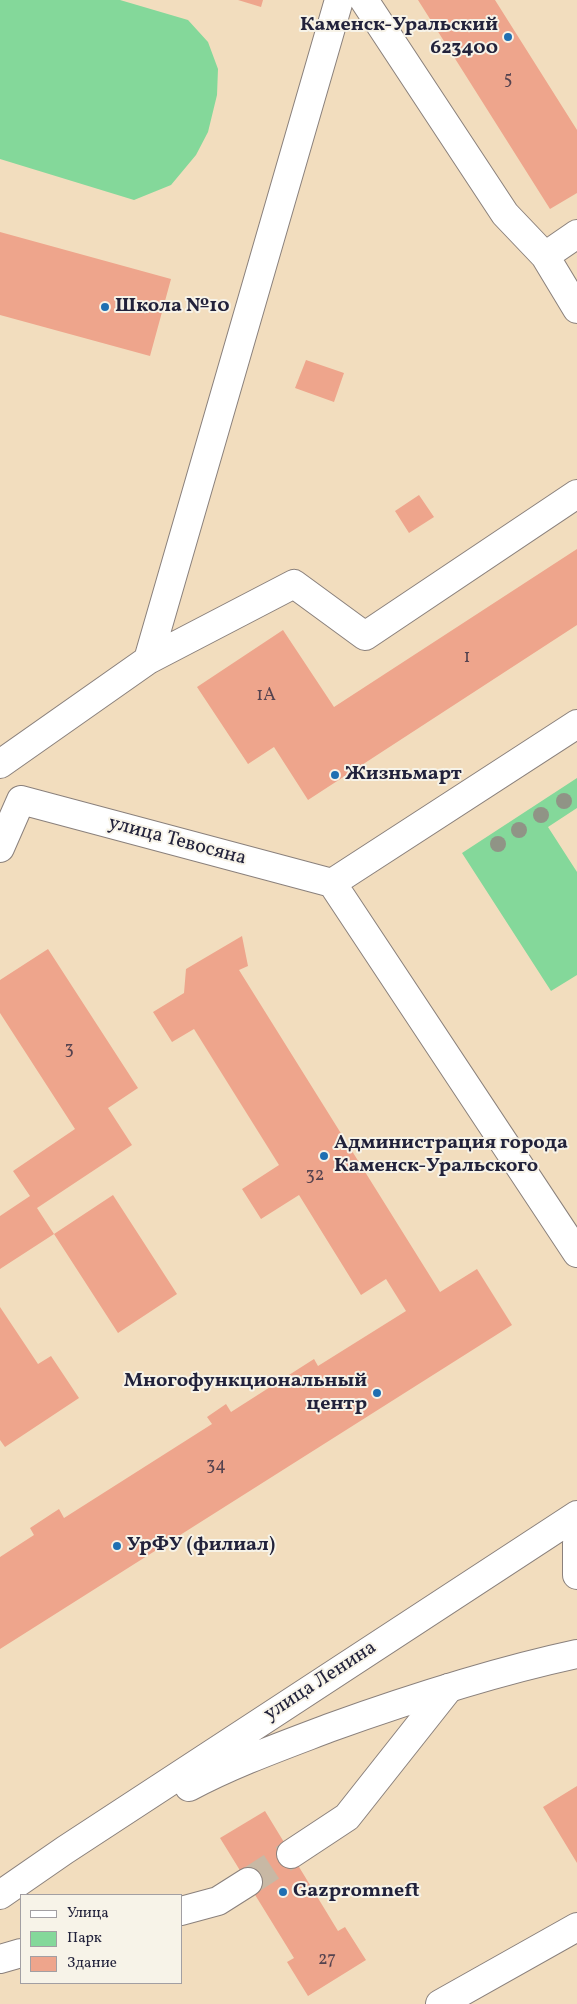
<!DOCTYPE html>
<meta charset="utf-8">
<style>
body{margin:0}
#map{position:relative;width:577px;height:2004px;overflow:hidden;background:#f2ddbe;font-family:Vollkorn,serif}
canvas{display:block}
.legend{position:absolute;left:20px;top:1894px;width:162px;height:90px;box-sizing:border-box;background:#f7f3e8;border:1px solid #a29fa3;margin:0;padding:6px 9px;list-style:none;font-size:15px;color:#22223b}
.legend li{display:flex;align-items:center;gap:10px;height:25px}
.legend b{width:25px;border:1px solid #a29fa3}
</style>
<div id="map">
<canvas width="577" height="2004"></canvas>
<ul class="legend">
<li><b style="height:6px;background:#fff"></b>Улица</li>
<li><b style="height:14px;background:#84d89a"></b>Парк</li>
<li><b style="height:14px;background:#eea58c"></b>Здание</li>
</ul>
</div>
<script>
const ctx = document.querySelector('canvas').getContext('2d');
ctx.lineJoin = 'round';
function paint(path, color) { ctx.fillStyle = color; ctx.fill(path, 'evenodd'); }
function trace(path, color, width, dash) { ctx.strokeStyle = color; ctx.lineWidth = width; ctx.lineCap = dash ? 'butt' : 'round'; ctx.setLineDash(dash || []); ctx.stroke(path); }
function label(font, color, halo, rows, align = 'center') {
  ctx.font = font + ' Vollkorn,serif'; ctx.lineWidth = 4; ctx.setLineDash([]); ctx.textBaseline = 'middle'; ctx.strokeStyle = halo; ctx.fillStyle = color; for (const [text, x, y, turn = 0] of rows) {
    ctx.save(); ctx.translate(x, y); ctx.rotate((+turn || 0) * Math.PI / 180); ctx.textAlign = isNaN(turn) ? turn : align; if (halo) ctx.strokeText(text, 0, 0); ctx.fillText(text, 0, 0); ctx.restore();
  }
}
paint(new Path2D(`
 M 0,0 L 120,0 L 188,20 L 208,42 L 218,69 L 217,95 L 208,132 L 196,155 L 171,185 L 134,200 L 0,159 Z
 M 577,778 L 577,808 L 548,827 L 577,872 L 577,975 L 551,991 L 462,853 Z`), '#84d89a');
paint(new Path2D(`
 M 238,0 L 263,0 L 261,7 Z
 M 418,0 L 495,0 L 577,130 L 577,193 L 550,209 Z
 M 0,232 L 171,279 L 150,356 L 0,315 Z
 M 306,360 L 344,373 L 334,402 L 295,388 Z
 M 419,495 L 434,517 L 409,533 L 395,511 Z
 M 577,549 L 577,625 L 308,800 L 274,747 L 248,764 L 197,687 L 283,630 L 334,707 Z
 M 242,936 L 248,966 L 239,970 L 440,1292 L 477,1269 L 512,1325 L 0,1649 L 0,1557 L 34,1535 L 30,1528 L 59,1509 L 64,1518 L 212,1424 L 207,1417 L 226,1404 L 231,1412 L 314,1359 L 318,1366 L 406,1311 L 386,1279 L 361,1295 L 299,1195 L 261,1219 L 242,1189 L 279,1165 L 194,1029 L 172,1042 L 153,1012 L 184,993 L 186,969 Z
 M 48,949 L 138,1088 L 108,1108 L 132,1145 L 37,1208 L 54,1234 L 0,1269 L 0,1216 L 30,1196 L 13,1171 L 75,1129 L 0,1013 L 0,980 Z
 M 113,1195 L 177,1294 L 118,1333 L 54,1234 Z
 M 0,1307 L 38,1364 L 51,1356 L 79,1398 L 5,1447 L 0,1440 Z
 M 577,1786 L 577,1863 L 543,1807 Z
 M 265,1811 L 338,1931 L 345,1927 L 366,1960 L 308,1996 L 287,1962 L 294,1958 L 220,1838 Z`), '#eea58c');
trace(new Path2D(`
 M 248,1882 L 291,1854`), '#c8b8a4', 28, [28, 14]);
const minor = new Path2D(`
 M 364,0 L 505,214 L 545,256
 M 577,234 L 545,256 L 577,309
 M 148,660 L 339,0
 M 0,764 L 148,660 L 294,584 L 365,636 L 577,494
 M 21,800 L 332,883
 M 0,848 L 21,800
 M 332,883 L 577,1253
 M 332,883 L 577,724
 M 291,1854 L 347,1817 L 449,1688
 M 181,1911 L 218,1901 L 248,1882
 M 0,1959 L 21,1953
 M 440,2004 L 577,1927`);
const major = new Path2D(`
 M 577,1543 L 577,1575
 M 189,1787 C 234,1763 282,1746 329,1728 C 410,1699 493,1672 577,1654
 M 0,1895 L 65,1850 L 577,1515`);
trace(minor, '#8a807c', 30);
trace(major, '#8a807c', 30);
trace(minor, '#fff', 28);
trace(major, '#fff', 28);
ctx.fillStyle = '#909486';
for (const [x, y] of [
 [564,801],
 [541,815],
 [519,830],
 [498,844]
]) { ctx.beginPath(); ctx.arc(x, y, 8, 0, 2 * Math.PI); ctx.fill(); }
for (const [x, y, r, color] of [
 [508,37,5,"#1f6fb2"],
 [105,307,5,"#1f6fb2"],
 [335,775,5,"#1f6fb2"],
 [324,1156,5,"#1f6fb2"],
 [377,1393,5,"#1f6fb2"],
 [117,1546,5,"#1f6fb2"],
 [283,1892,5,"#1f6fb2"]
]) { const dot = new Path2D(); dot.arc(x, y, r, 0, 2 * Math.PI); ctx.fillStyle = color; ctx.fill(dot); trace(dot, '#f7f3e8', 2); }
label('18px', '#55434f', null, [
 ["5",508,81],
 ["1",467,659],
 ["1А",266,697],
 ["3",69,1051],
 ["32",315,1177],
 ["34",216,1467],
 ["27",327,1961]
]);
label('bold 20px', '#22223b', '#f7f3e8', [
 ["Каменск-Уральский",498,26,"right"],
 ["623400",498,49,"right"],
 ["Школа №10",115,307],
 ["Жизньмарт",345,775],
 ["Администрация города",334,1144],
 ["Каменск-Уральского",334,1167],
 ["Многофункциональный",367,1382,"right"],
 ["центр",367,1405,"right"],
 ["УрФУ (филиал)",127,1546],
 ["Gazpromneft",293,1892]
], 'left');
label('20px', '#22223b', '#f7f3e8', [
 ["улица Тевосяна",177,842,15],
 ["улица Ленина",321,1682,-33]
]);
</script>
